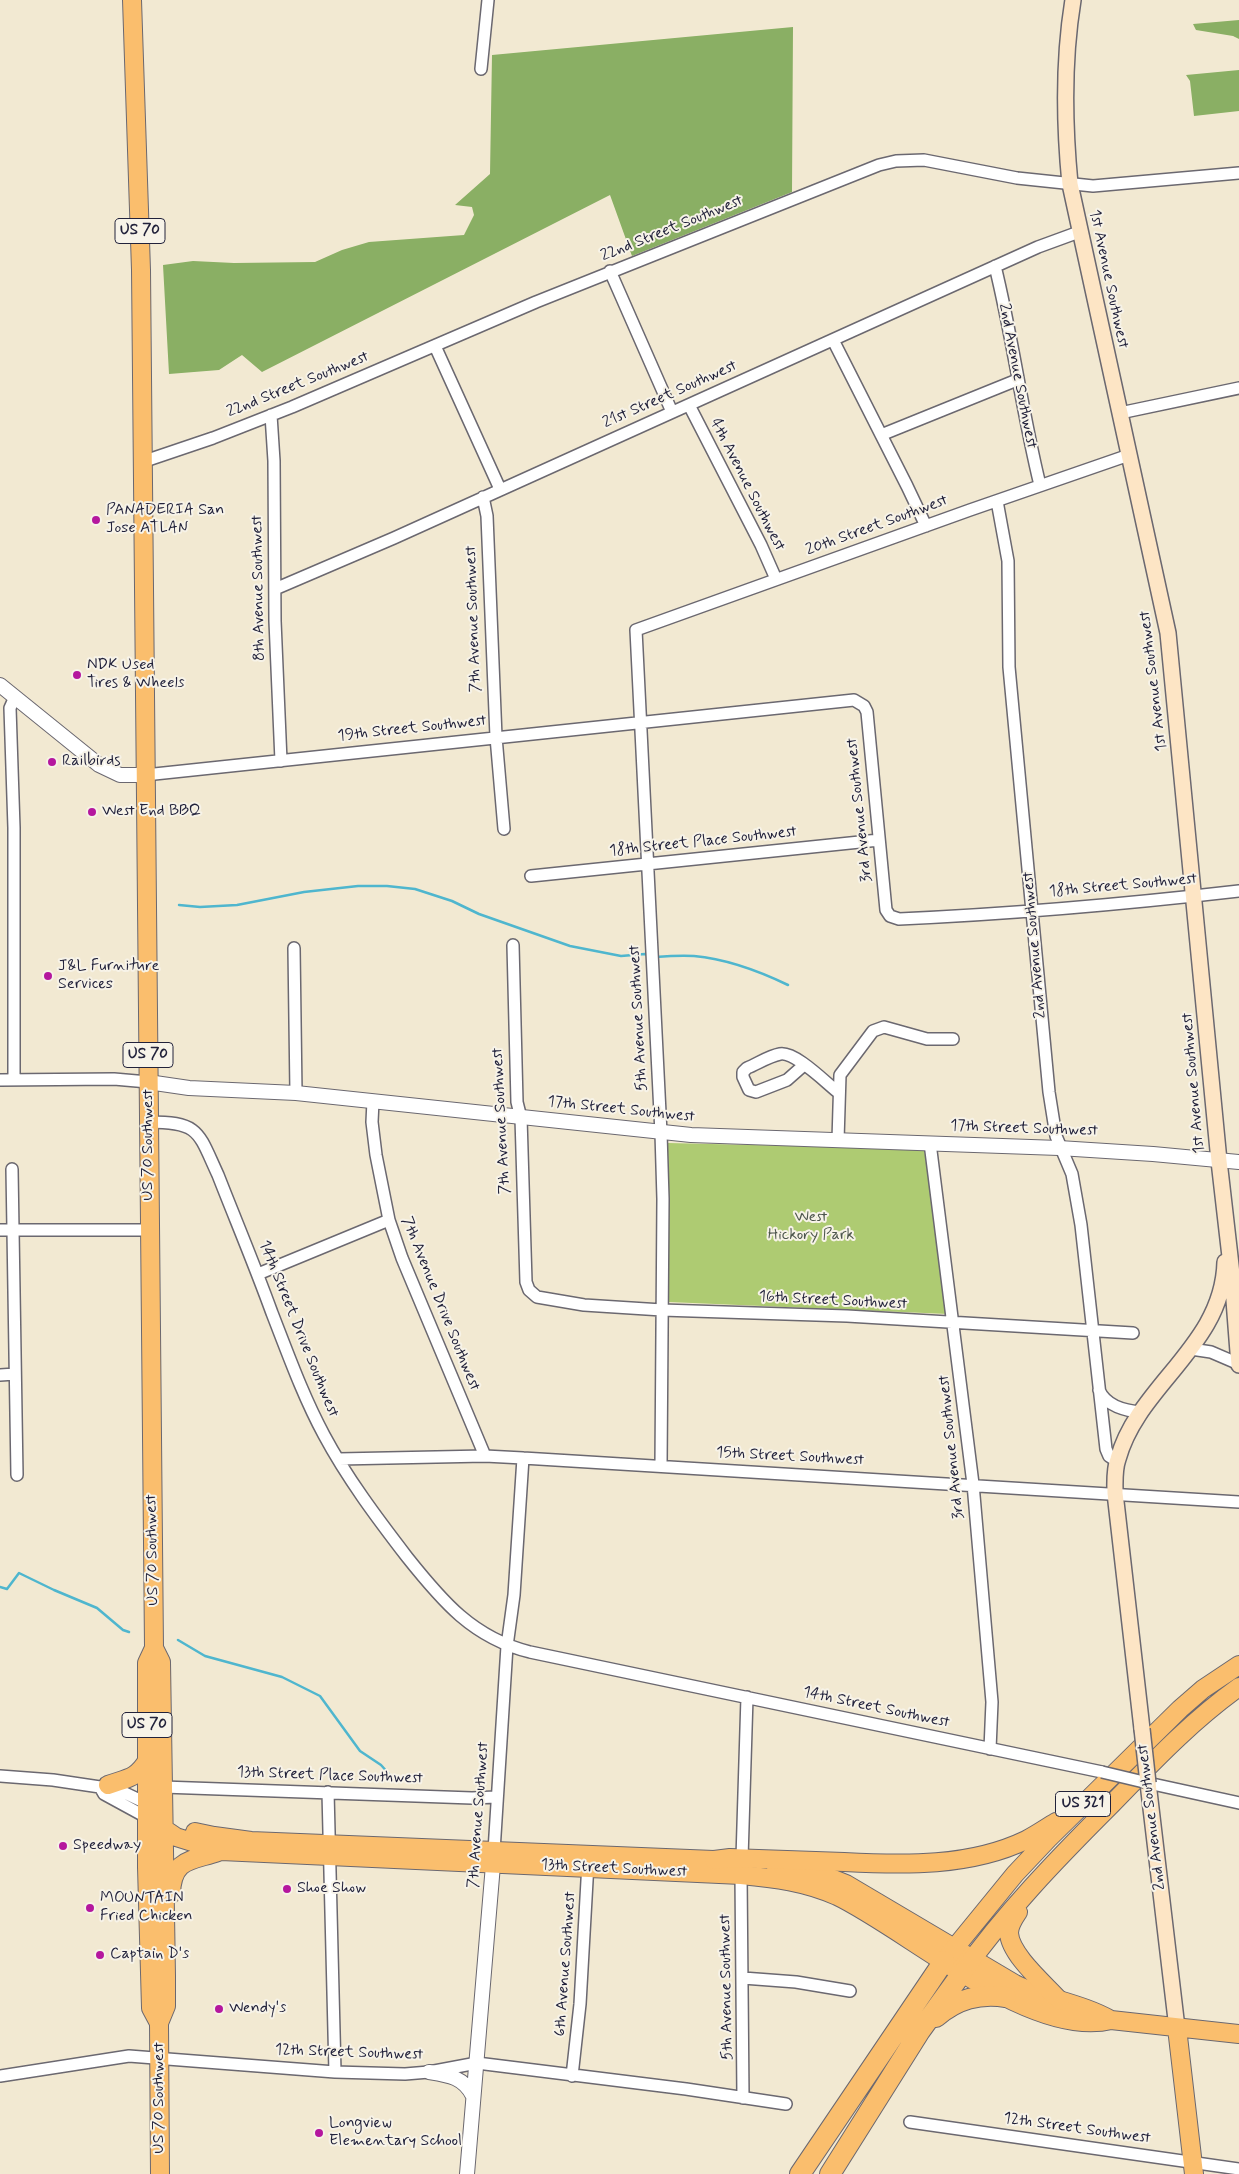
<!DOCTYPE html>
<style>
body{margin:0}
canvas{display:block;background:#f2e9d2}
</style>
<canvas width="1239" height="2174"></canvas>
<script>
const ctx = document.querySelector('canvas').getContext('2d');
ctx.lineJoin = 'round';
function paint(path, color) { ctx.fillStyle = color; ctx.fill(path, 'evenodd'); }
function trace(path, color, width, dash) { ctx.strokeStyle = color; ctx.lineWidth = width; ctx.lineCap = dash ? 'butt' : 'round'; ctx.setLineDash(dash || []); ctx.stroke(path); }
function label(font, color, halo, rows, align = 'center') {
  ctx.font = font + ' Mynerve,sans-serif'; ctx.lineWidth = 4; ctx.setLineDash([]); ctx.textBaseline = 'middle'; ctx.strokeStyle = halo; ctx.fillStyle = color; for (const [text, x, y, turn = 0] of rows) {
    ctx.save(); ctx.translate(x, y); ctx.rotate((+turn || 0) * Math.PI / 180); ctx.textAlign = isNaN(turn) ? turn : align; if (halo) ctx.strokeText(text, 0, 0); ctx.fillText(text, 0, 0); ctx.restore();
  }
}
paint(new Path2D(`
 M 668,1143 L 924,1149 L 948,1314 L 669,1302 Z`), '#aecb72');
paint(new Path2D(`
 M 1239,20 L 1239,39 L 1233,36 L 1196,30 L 1193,24 Z
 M 793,27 L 792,192 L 632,256 L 610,195 L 262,372 L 242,355 L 219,370 L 169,374 L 163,265 L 193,261 L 234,263 L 315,262 L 342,250 L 369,242 L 464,235 L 474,215 L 472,207 L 455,205 L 490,174 L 492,55 Z
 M 1239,70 L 1239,111 L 1194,116 L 1190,81 L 1186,75 Z`), '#8aaf64');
trace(new Path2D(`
 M 179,905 L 200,907 L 237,905 L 304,892 L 358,886 L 387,886 L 415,889 L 452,901 L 479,914 L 570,946 L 621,956 L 645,954 L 649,955
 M 655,957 C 668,956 681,955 694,956 C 727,959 759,971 788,985
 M 0,1587 L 7,1589 L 19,1573 L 54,1590 L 97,1608 L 123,1630 L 129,1632
 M 178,1640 L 205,1656 L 282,1677 L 320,1696 L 360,1751 L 381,1765 L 390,1775`), '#4fb6ce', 2.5);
const minor = new Path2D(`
 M 481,69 L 488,0
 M 995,266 C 1013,339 1022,412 1040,485
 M 610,271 L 672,412
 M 833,340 L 907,486 L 926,526
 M 435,346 L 500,489
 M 689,405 L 761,545 L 776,579
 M 1120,413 L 1239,388
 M 271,415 L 274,461 L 275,621 L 281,761
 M 881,435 L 1017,380
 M 142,462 L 213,438 L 292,407 L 536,302 L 879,165 L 896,161 L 924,160 L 1017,178 L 1093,186 L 1239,173
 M 483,497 L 487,516 L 496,737 L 504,829
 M 997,501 L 1008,561 L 1009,667 L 1049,1092 L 1056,1136 L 1072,1174 L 1081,1225 L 1106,1449 L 1109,1456 L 1117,1461
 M 275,589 L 394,538 L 1038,247 L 1079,232
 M 145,775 L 854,700 L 864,706 L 867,712 L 886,910 L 890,916 L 899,919 C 1012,914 1126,904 1239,891
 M 531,876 L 879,840
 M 513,945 L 517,1102 L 521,1118 L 526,1282 L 529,1290 L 537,1297 L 584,1305 L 662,1310 L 847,1316 L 1133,1333
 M 294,948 L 296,1093
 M 804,1065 L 787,1080 L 756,1092 L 749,1090 L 743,1077 L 743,1072 L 747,1068 C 757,1064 769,1056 780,1054 C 795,1051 826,1083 839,1093
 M 0,1080 L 114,1079 L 148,1082
 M 14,1080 L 14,828 L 10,708 L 15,697
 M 373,1101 L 372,1122 L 376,1155 L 389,1220 L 402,1258 L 485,1456
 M 149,1122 C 200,1122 198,1132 218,1175 C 236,1221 255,1266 272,1313 C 288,1354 303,1396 324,1435 C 347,1478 377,1518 407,1557 C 442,1601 473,1638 530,1652 L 1102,1772
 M 838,1140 L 840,1075 L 873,1031 L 884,1027 L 927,1039 L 953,1039
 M 930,1143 L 973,1484 L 992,1702 L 990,1749
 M 12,1169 L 17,1475
 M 0,1230 L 150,1230
 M 258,1274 L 389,1220
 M 1191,1349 L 1211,1352 L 1239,1364
 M 0,1375 L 15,1374
 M 1099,1390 C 1106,1406 1126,1411 1142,1412
 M 339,1459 L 485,1456 L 523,1458 L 1239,1502
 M 661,1465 L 663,1199 L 661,1133 L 636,630 L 970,510 L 1129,455
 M 0,1776 L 53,1780 L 100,1787 L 108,1785 L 148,1804
 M 1148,1783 L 1239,1803
 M 100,1787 L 104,1794 L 148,1818
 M 163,1787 L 472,1798 L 496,1797
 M 328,1792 L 335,2072
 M 494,1851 L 507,1646 L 514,1595 L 523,1458
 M 742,1858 L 747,1697
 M 741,1875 L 743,2098
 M 743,1978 L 796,1982 L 850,1991
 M 0,2076 L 129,2056 L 335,2072 L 405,2074 L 429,2072 L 477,2063 L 686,2089 L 786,2104
 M 572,2076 L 580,2004 L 588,1863
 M 910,2122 L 1239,2169`);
const tertiary = new Path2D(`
 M 0,685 L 99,765 L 120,775 L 145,775
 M 148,1082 L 189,1088 L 296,1093 L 691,1135 L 1059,1148 L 1153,1154 L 1239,1162
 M 429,2072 C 448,2075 464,2077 473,2096
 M 467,2174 L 494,1853`);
const secondary = new Path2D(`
 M 1073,0 C 1063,61 1064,122 1070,184 L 1168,633 L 1219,1161 L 1232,1274 L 1239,1365
 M 1142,1729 L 1115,1493 C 1115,1482 1114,1470 1118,1459 C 1138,1385 1223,1346 1225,1262
 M 1148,1783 L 1177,2028`);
const primary = new Path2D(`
 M 132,0 L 141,270 L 154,1648 L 147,1663 L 147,1867 L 151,2008 L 159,2023
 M 154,1648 L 161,1662 L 166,1976 L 166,2006 L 159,2023 L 160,2174
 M 108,1785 C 127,1778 136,1779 147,1761
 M 148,1818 L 176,1837 L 221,1851 L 741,1875 C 774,1878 806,1882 837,1896 C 908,1930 1031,2040 1111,2020 L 1239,2034
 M 195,1832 L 214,1836 L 251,1841 L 714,1860 L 728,1864
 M 776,1867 L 821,1874 L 846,1884 L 1015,1984 C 1046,1999 1081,2003 1111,2020
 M 171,1894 C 172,1858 192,1861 218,1852
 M 1177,2028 L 1194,2174`);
const trunk = new Path2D(`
 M 714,1860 L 730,1858 C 768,1859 806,1861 844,1862 C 904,1865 970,1867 1026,1840 C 1036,1835 1046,1828 1056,1822
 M 1018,1912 C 1014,1918 1009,1925 1009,1933 C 1010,1955 1046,1985 1060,2001
 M 944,1961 L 1015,1874 L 1048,1839 L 1180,1709 L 1203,1689 L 1239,1665
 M 962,1973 C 1005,1913 1056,1860 1108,1808 C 1150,1765 1190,1722 1239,1687`);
const motorway = new Path2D(`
 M 936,2017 C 957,1999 979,1993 1006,1997
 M 800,2174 L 944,1961
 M 830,2174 L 920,2031 L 962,1973`);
trace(minor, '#6b6870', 14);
trace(tertiary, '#6b6870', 16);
trace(secondary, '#6b6870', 18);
trace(primary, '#6b6870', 20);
trace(trunk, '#6b6870', 20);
trace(motorway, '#6b6870', 22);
trace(minor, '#fff', 11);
trace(tertiary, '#fff', 14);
trace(secondary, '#fde5c5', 15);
trace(primary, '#fabe6d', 18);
trace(trunk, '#fabe6d', 18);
trace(motorway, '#fabe6d', 20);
const minorBridge = new Path2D(`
 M 1102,1772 L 1148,1783`);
const secondaryBridge = new Path2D(`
 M 1142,1729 L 1148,1783`);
trace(minorBridge, '#6b6870', 14, []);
trace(secondaryBridge, '#6b6870', 18, []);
trace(minorBridge, '#fff', 11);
trace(secondaryBridge, '#fde5c5', 15);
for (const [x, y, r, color] of [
 [96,520,5,"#b5179e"],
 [77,675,5,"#b5179e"],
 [52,762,5,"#b5179e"],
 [92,812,5,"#b5179e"],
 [48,976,5,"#b5179e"],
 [63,1846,5,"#b5179e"],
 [287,1889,5,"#b5179e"],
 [90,1908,5,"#b5179e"],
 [100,1955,5,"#b5179e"],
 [219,2009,5,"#b5179e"],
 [319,2133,5,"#b5179e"]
]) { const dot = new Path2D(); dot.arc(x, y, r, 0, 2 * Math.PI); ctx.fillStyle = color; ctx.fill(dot); trace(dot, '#f7f3e8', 2); }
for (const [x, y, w] of [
 [140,231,50],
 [148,1055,50],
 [147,1725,50],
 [1083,1804,55]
]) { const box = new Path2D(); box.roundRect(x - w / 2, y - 12.5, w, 25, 4); ctx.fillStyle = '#f7f3e8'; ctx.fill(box); trace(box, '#22223b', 1); }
label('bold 15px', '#22223b', null, [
 ["US 70",140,231],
 ["US 70",148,1055],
 ["US 70",147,1725],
 ["US 321",1083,1804]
]);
label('16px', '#22223b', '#f7f3e8', [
 ["22nd Street Southwest",672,229,-22],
 ["1st Avenue Southwest",1108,279,78],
 ["2nd Avenue Southwest",1017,376,79],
 ["22nd Street Southwest",298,385,-22],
 ["21st Street Southwest",670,395,-24],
 ["4th Avenue Southwest",747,485,63],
 ["20th Street Southwest",877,526,-20],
 ["8th Avenue Southwest",259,588,-91],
 ["7th Avenue Southwest",474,619,-92],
 ["1st Avenue Southwest",1154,681,-97],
 ["19th Street Southwest",412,729,-6],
 ["3rd Avenue Southwest",860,810,-96],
 ["18th Street Place Southwest",703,842,-6],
 ["18th Street Southwest",1123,886,-5],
 ["2nd Avenue Southwest",1035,945,-95],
 ["5th Avenue Southwest",639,1018,-93],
 ["1st Avenue Southwest",1194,1083,-95],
 ["17th Street Southwest",621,1110,6],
 ["7th Avenue Southwest",502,1121,-93],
 ["17th Street Southwest",1024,1129,2],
 ["US 70 Southwest",149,1145,-90],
 ["16th Street Southwest",833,1301,3],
 ["7th Avenue Drive Southwest",440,1304,68],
 ["14th Street Drive Southwest",298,1329,68],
 ["3rd Avenue Southwest",952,1447,-96],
 ["15th Street Southwest",790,1457,3],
 ["US 70 Southwest",153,1550,-91],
 ["14th Street Southwest",876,1708,12],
 ["13th Street Place Southwest",330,1776,2],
 ["7th Avenue Southwest",479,1815,-86],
 ["2nd Avenue Southwest",1152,1817,-97],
 ["13th Street Southwest",614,1869,3],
 ["6th Avenue Southwest",566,1964,-86],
 ["5th Avenue Southwest",727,1987,-91],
 ["12th Street Southwest",349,2053,2],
 ["US 70 Southwest",160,2098,-90],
 ["12th Street Southwest",1077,2129,8]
]);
label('16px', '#22223b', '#f7f3e8', [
 ["PANADERIA San",106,511],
 ["Jose ATLAN",106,529],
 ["NDK Used",87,666],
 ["Tires & Wheels",87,684],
 ["Railbirds",62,762],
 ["West End BBQ",102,812],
 ["J&L Furniture",58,967],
 ["Services",58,985],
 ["Speedway",73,1846],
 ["Shoe Show",297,1889],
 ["MOUNTAIN",100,1899],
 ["Fried Chicken",100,1917],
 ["Captain D's",110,1955],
 ["Wendy's",229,2009],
 ["Longview",329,2124],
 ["Elementary School",329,2142]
], 'left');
label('16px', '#4c554c', '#f7f3e8', [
 ["West",811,1218],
 ["Hickory Park",811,1236]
]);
</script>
